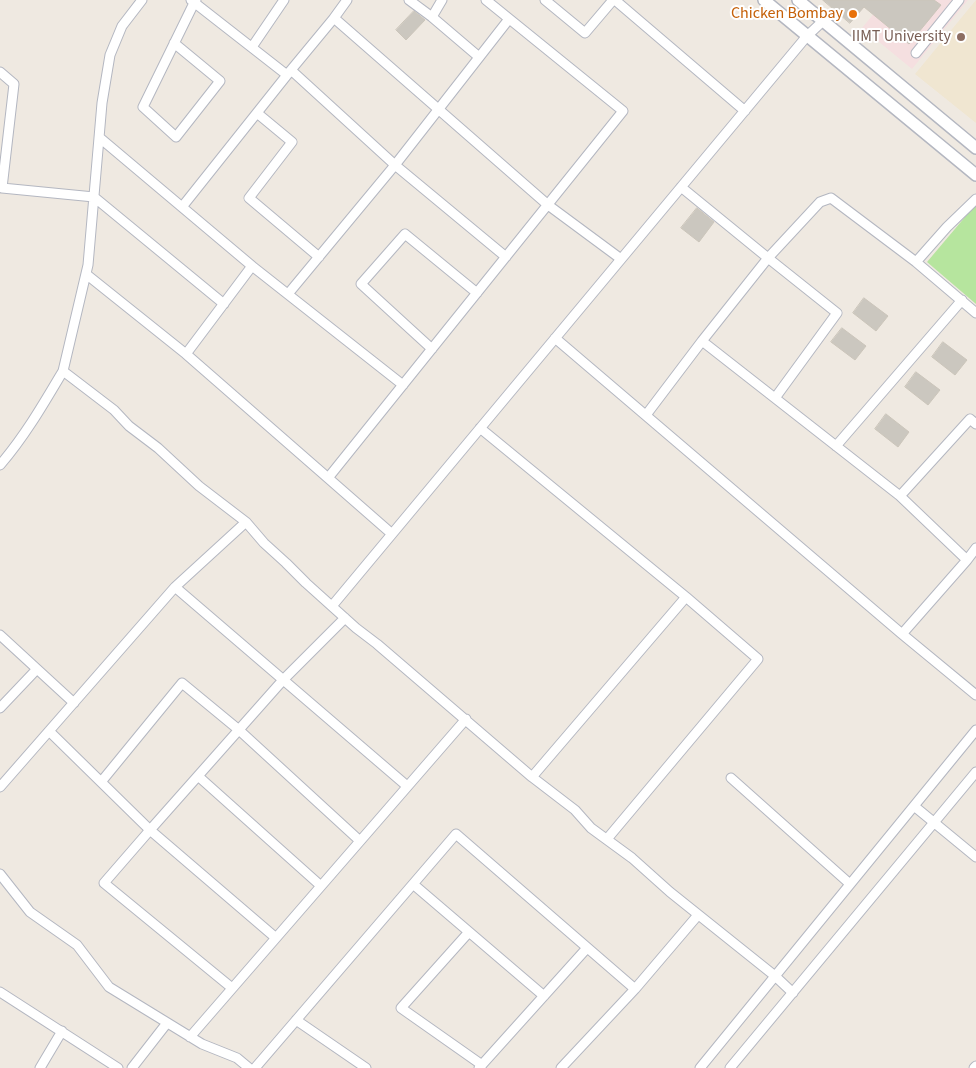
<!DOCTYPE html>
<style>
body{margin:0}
canvas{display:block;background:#efe9e1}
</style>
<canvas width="976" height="1068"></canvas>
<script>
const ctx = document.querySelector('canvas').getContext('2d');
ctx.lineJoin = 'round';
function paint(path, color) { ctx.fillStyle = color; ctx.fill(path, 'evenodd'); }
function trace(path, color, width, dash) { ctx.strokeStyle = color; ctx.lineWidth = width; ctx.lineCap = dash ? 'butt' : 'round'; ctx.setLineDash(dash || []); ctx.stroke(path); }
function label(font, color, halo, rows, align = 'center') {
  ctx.font = font + ' "Source Sans 3",sans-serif'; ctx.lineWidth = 4; ctx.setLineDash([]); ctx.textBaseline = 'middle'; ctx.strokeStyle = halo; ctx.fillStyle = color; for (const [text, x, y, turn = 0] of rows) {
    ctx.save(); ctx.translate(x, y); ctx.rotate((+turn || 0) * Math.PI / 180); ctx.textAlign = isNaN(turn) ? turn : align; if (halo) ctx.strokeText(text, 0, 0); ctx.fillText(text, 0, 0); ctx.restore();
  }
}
paint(new Path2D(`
 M 976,0 L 976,123 L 915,74 Z`), '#f0e6d1');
paint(new Path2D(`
 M 885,0 L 968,0 L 912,69 L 862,28 Z`), '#f5dfe0');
paint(new Path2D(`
 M 976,204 L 976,304 L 927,262 Z`), '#b6e59e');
const building = new Path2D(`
 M 823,0 L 934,0 L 941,5 L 909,44 L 864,7 L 850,23 Z
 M 414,11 L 425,20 L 406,40 L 396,30 Z
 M 697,208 L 714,222 L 699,242 L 681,228 Z
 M 864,298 L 888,316 L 876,331 L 853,313 Z
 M 842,328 L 866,346 L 855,360 L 831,342 Z
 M 943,342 L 967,360 L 955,375 L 932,357 Z
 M 916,372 L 940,390 L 928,405 L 905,387 Z
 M 886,414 L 909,432 L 898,447 L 875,429 Z`);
paint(building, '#cbc7bf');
trace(building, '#cbc5ba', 1);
const minor = new Path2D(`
 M 142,0 L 122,26 L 110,55 L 102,103 L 88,265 L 63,371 L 114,410 L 129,426 L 158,448 L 199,486 L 246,522 L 264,543 L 286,563 L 306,583 L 356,628 L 377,644 L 532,777 L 575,810 L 591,828 L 632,858 L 670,892 L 775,976 L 793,993
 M 191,0 L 287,75
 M 409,0 L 432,17 L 442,0
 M 545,0 L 585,33 L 613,0
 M 615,0 L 745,111
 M 432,17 L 479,57
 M 334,18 L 347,0
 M 174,43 L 220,81 L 176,137 L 143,107 L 194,3 L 196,0
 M 252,47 L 284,0
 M 916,53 L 959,0
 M 291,70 L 334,18 L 548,205 L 621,259
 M 0,72 L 14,84 L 2,188
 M 257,113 L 292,142 L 249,198 L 319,257
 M 100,138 L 252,266 L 186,354 L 328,478
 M 0,186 L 2,188 L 94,197 L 224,304
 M 681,187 L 768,258 L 820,202 L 831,198 L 916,262 L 976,313
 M 182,207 L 291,70 L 395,165 L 509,19
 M 916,262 L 947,227 L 976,199
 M 252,266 L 403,385
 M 86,274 L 186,354
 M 288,294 L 395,165 L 506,257
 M 555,338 L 902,634 L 976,695
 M 702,341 L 768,258 L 837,313 L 775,398
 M 432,349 L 361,284 L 405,234 L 477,293
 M 646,415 L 702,341 L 900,496
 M 480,428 L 686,597 L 532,777
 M 836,446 L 962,300
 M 0,465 C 25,436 44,403 63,371
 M 392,534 L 328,478 L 623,111 L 486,0
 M 967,560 L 976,548
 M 175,587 L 246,522
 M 332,606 L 807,36 L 823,21
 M 902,634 L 967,560 L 900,496 L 970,419 L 976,424
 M 0,635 L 74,703
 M 0,708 L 37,669
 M 49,731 L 150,830 L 104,883 L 232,988
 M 198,776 L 321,886
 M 731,778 L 850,884
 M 101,782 L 182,683 L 239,730 L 360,841
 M 0,787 L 175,587 L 407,786
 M 914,806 L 976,857
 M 607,839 L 758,659 L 686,597
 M 0,874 L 30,912 L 77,945 L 109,987 L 202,1044 L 237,1058 L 249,1068
 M 413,884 L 544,996
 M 469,932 L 401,1008 L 482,1065
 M 276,938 L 150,830 L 283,680 L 345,618
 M 635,989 L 698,915
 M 0,992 L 118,1068
 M 296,1020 L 366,1068
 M 190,1037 L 466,719
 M 40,1068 L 62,1031
 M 132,1068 L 167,1023
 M 255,1068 L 456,834 L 635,989 L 561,1068
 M 479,1068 L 587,948
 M 700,1068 L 976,730
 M 730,1068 L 976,772
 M 974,1068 L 976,1066`);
const tertiary = new Path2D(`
 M 764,0 L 976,175
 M 798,0 L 976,148`);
trace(minor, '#b4b7c1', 11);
trace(tertiary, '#b4b7c1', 14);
trace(minor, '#fff', 9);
trace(tertiary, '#fff', 11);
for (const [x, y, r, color] of [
 [853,14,5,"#e8710a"],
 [961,37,5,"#8d6e63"]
]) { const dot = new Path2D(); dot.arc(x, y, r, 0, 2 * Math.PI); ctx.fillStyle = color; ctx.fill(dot); trace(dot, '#fff', 2); }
label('16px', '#c56008', '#fff', [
 ["Chicken Bombay",843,14]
], 'right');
label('16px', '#785e54', '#fff', [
 ["IIMT University",951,37]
], 'right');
</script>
